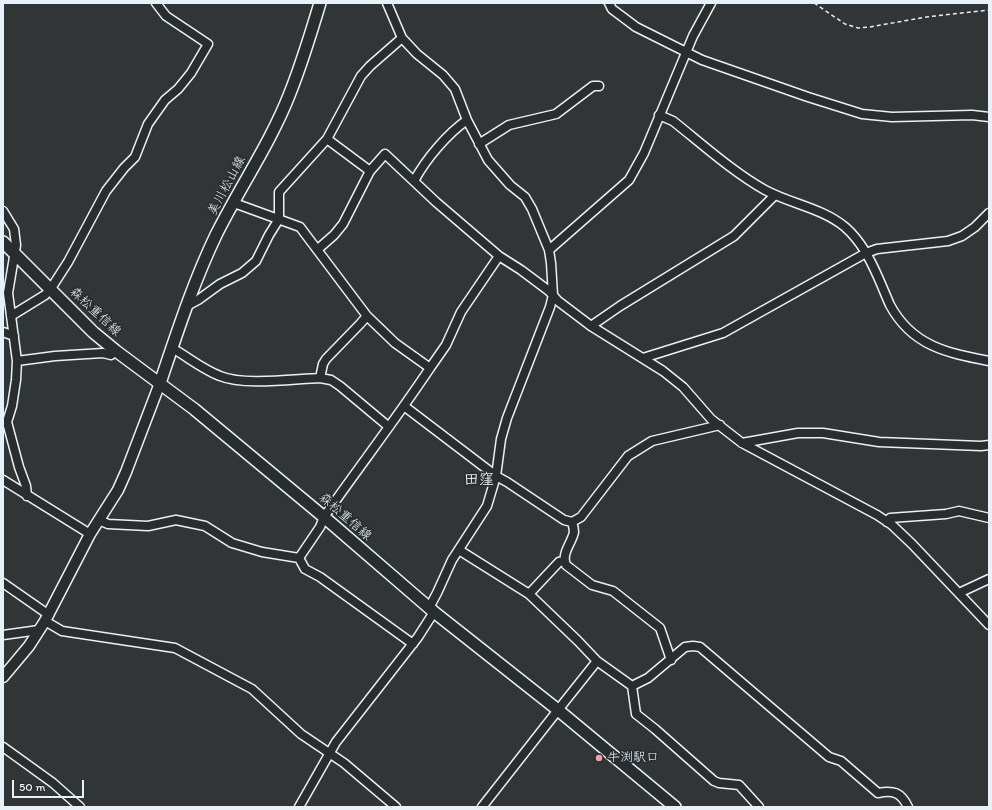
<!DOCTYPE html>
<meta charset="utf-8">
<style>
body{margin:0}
#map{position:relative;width:992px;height:810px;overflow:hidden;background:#323536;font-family:Itim,sans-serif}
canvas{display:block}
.frame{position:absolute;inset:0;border:4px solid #e8f1f8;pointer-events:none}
.scale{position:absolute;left:12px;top:780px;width:72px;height:18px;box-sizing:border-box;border:2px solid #e8f1f8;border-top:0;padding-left:5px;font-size:12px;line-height:14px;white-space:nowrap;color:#e8f1f8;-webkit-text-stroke:3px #2a2d2e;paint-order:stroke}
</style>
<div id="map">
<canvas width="992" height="810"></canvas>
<div class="frame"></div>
<div class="scale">50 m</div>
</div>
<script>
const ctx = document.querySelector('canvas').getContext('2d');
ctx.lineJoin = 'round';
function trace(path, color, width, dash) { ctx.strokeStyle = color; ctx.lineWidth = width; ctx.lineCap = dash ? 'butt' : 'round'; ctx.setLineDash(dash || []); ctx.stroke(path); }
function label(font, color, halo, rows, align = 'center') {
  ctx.font = font + ' Itim,"Klee One",sans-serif'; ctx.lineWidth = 3.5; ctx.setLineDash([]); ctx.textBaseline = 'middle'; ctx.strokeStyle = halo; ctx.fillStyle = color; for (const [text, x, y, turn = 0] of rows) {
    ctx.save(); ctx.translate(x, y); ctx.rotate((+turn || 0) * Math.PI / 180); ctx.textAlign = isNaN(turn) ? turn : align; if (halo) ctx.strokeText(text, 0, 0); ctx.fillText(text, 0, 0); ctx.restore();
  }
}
const minor = new Path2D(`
 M 387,3 L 402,38 L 417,54 L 443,75 L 455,89 L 467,120 L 488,160 L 510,185 L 525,197 L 532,209 L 549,250 L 551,263 L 553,295 L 550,307 L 507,418 L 501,439 L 496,476 L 487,506 L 452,560 L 437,593 L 429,608
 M 609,3 L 612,9 L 636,27 L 702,60 L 808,97 L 862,114 L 892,117 L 972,115 L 989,117
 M 659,115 L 673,121 C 702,144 733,172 765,190 C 791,204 822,208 845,227 C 861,241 870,259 878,277 C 882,286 886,296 890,305 C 912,346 947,353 989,361
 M 327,139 L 370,171
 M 479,144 L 509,125 L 556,114 L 593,86 L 599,86
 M 414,181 C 426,159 447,134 467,120
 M 3,211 L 14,229 L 16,245 L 8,293 L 17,361 L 16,380 L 12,406 L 7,422 L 19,467 L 26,486 L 27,496
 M 318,249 L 334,235 L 343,224 L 370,171 L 385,154 L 436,202 L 499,256 L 521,270 L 549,291 L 558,301 L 591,326 L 663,371 L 683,387 L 711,419 L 742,443 L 877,515 L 892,525 L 912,544 L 989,625
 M 549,250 L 629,180 L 644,153 L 693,36 L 711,3
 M 185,307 L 198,300 L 220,284 L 242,273 L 256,261 L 269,235 L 279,219 L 279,192 L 327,139 L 361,76 L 370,66 L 402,38
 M 11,316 L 45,295 L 50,290 L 68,262 L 106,191 L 124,168 L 135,157 L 148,124 L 165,100 L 178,89 L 191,73 L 208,44 L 166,16 L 156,3
 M 591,326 L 620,306 L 734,236 L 775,195
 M 3,332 L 14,336
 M 172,348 C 188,357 202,369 220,376 C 244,386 293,379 320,378 L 331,380 L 340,386 L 389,427
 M 643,358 L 723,333 L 866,253 L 877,249 L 948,241 L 962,236 L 975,227 L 989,213
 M 17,361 L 55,356 L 103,353 L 111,355 L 116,351
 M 430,368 L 446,345 L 461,312 L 499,256
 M 320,378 L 323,364 L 326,359 L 360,324 L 367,316
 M 404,406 L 496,476 L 507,482 L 564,520 L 572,522 L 581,517 L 628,456 L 652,441 L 720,425
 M 742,443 L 798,433 L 823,433 L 879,442 L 981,446 L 989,445
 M 3,480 L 90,534
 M 99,520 L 108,524 L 148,526 L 176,520 L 205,526 L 232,543 L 262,552 L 299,558 L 320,527 L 324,517 C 359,467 396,419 430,368 L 395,343 L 367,316 L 300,227 L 234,203
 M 572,522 C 573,525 574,529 574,532 C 572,543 561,553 566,565 L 592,585 L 613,591 L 660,628 L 671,660
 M 887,522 L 890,518 L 946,514 L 959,511 L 989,518
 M 459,550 L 529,594 L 578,641 L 597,661 L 632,686 L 636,714 L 655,729 L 714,781 L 719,783 L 739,785 L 759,807
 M 299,558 L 305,569 L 320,577 L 413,644
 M 3,583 L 49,615
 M 959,593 L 989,579
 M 529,594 L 559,562 L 564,561
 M 45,621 L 62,631 L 175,648 L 252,689 L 301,734 L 344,763 L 396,807
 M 3,635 L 39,630
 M 632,686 L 648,678 L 685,647 L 693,646 L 700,647 L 829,757 L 841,761 L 878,793 C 893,790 901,792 908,807
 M 3,747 L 53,783 L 80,807
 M 299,807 L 336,742 L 418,637 L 434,612
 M 482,807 L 558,710 L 597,661`);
const tertiary = new Path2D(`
 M 3,677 L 29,646 L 45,621 L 90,534 L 118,490 L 126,472 L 160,383`);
const secondary = new Path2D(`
 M 3,242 L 93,332 L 116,351 L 194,409 L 324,517 L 434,612 L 558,710 L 675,807
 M 160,383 C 177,333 193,283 216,235 C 240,187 271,142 290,93 C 302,63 311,33 320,3`);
trace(minor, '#e8f1f8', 11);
trace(tertiary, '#e8f1f8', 13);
trace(secondary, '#e8f1f8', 14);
trace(new Path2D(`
 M 814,3 L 845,24 L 858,28 L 870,27 L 926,17 L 989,10`), '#e8f1f8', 1.5, [4, 3]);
trace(minor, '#2a2d2e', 8);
trace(tertiary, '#2a2d2e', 10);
trace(secondary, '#2a2d2e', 11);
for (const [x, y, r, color] of [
 [599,758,4,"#ff9aa2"]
]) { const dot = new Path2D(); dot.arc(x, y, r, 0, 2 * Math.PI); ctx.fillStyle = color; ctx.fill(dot); trace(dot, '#2a2d2e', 1.5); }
label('13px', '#e8f1f8', '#2a2d2e', [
 ["美川松山線",227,186,-62],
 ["森松重信線",95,312,43],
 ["森松重信線",345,517,41]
]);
label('13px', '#e8f1f8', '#2a2d2e', [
 ["牛渕駅口",607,758]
], 'left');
label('bold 15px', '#e8f1f8', '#2a2d2e', [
 ["田窪",479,480]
]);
</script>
